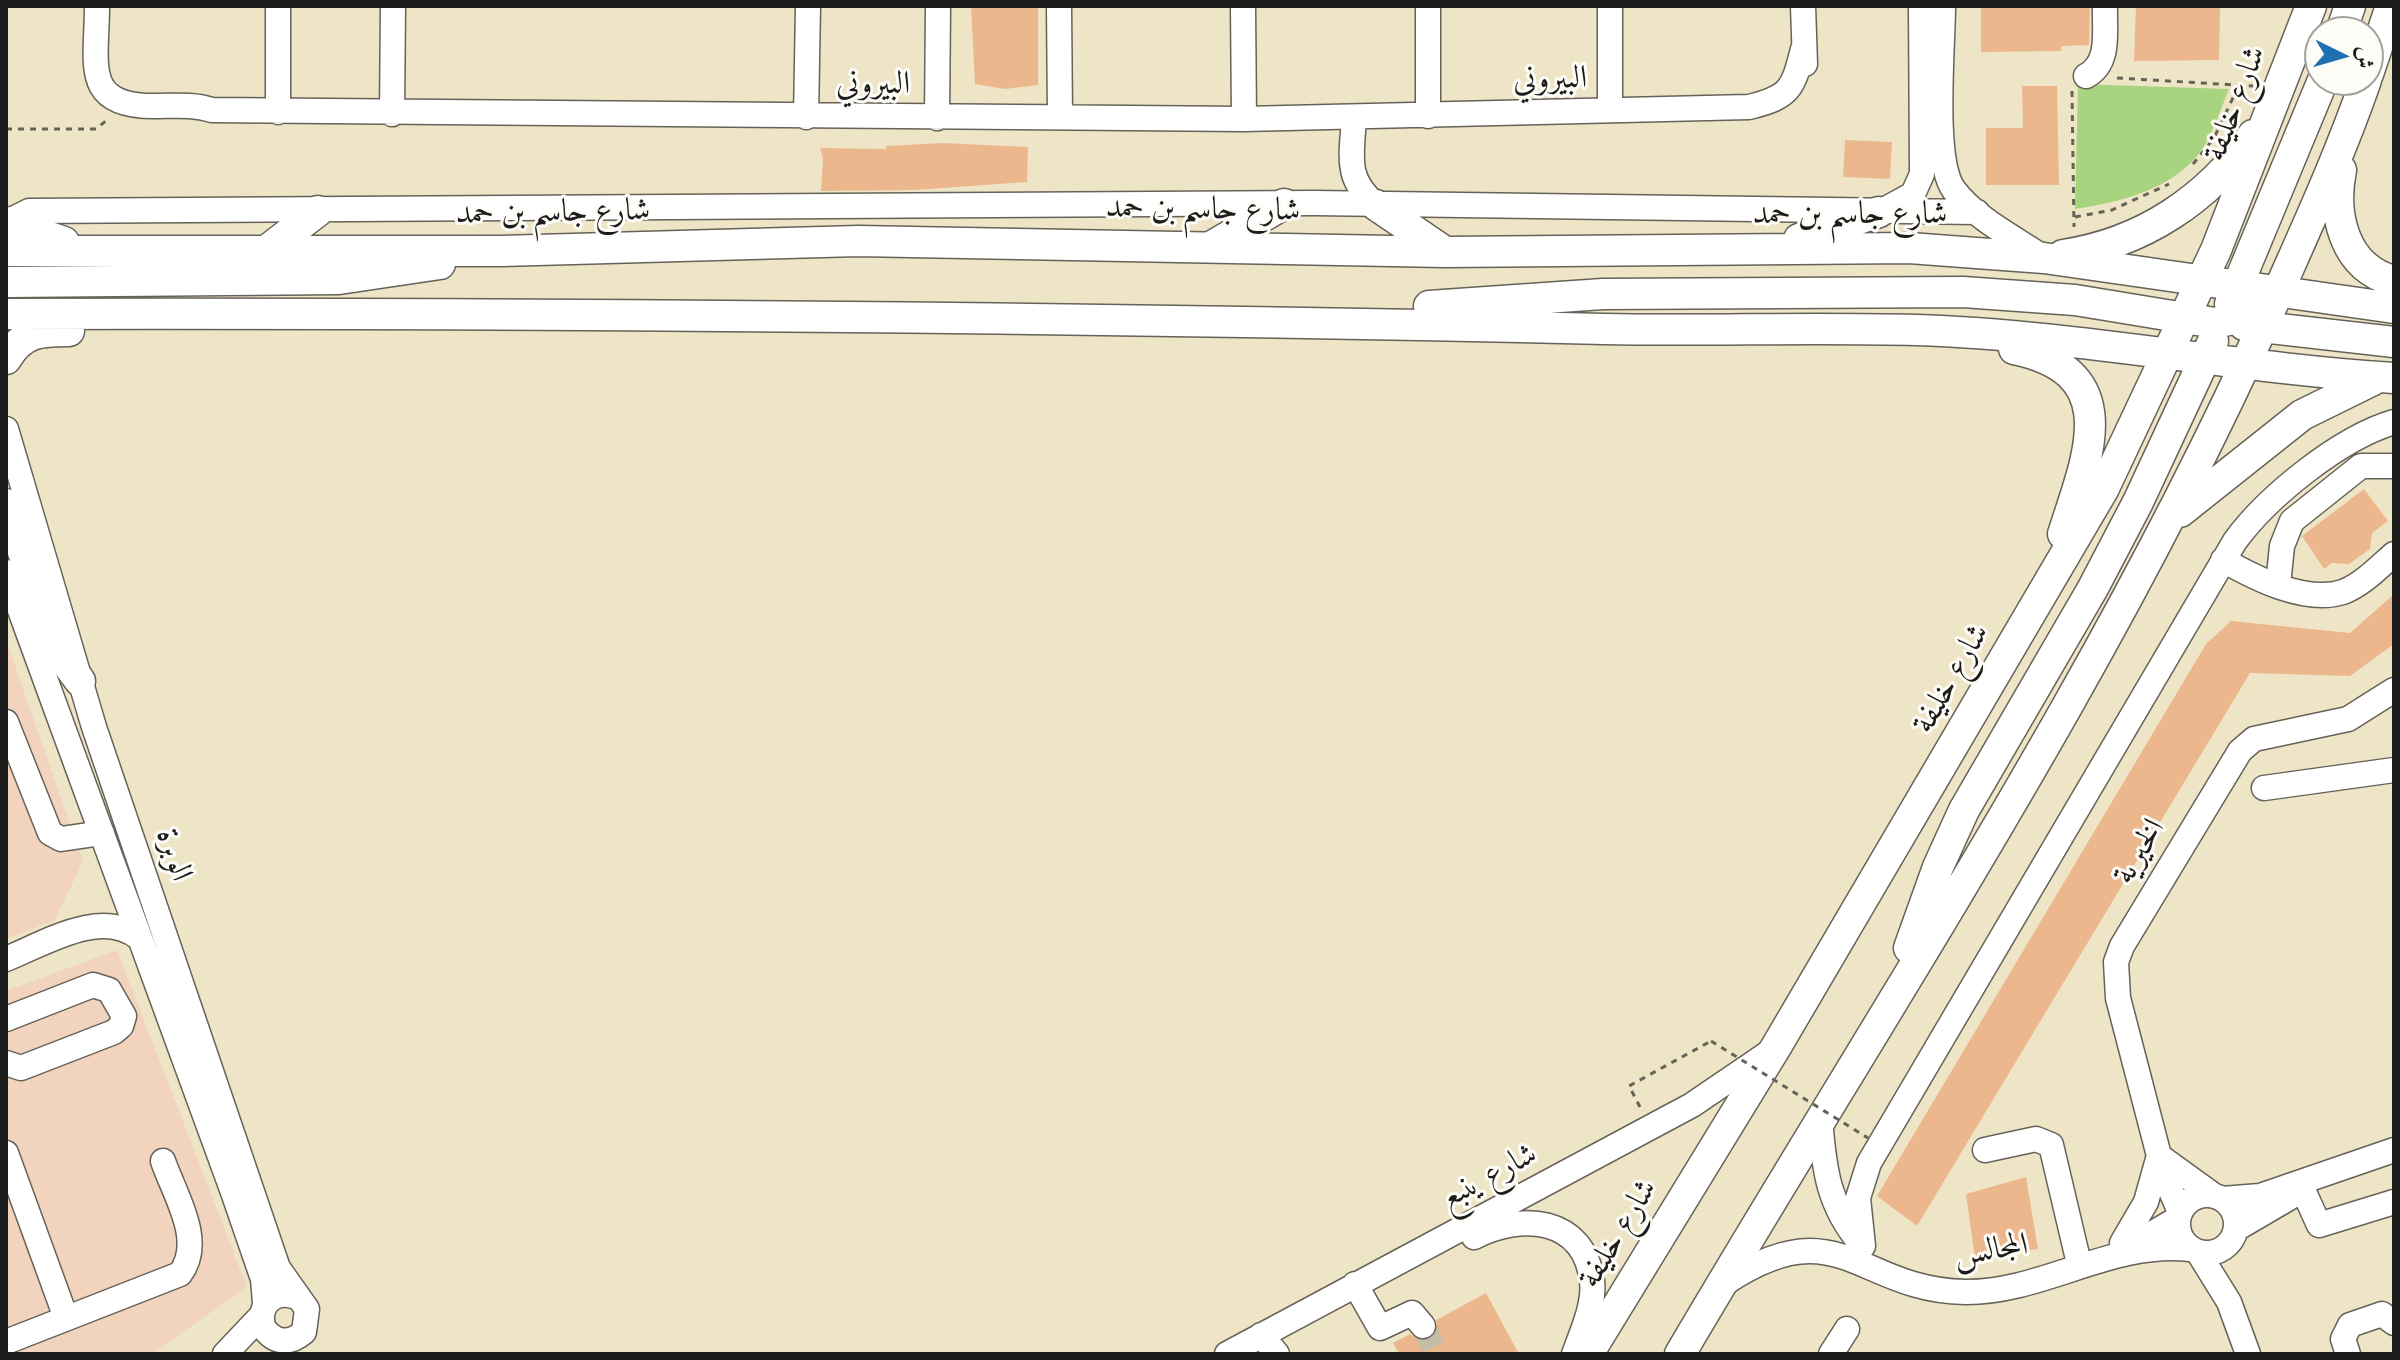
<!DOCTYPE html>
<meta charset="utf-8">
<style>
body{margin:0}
#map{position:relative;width:2400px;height:1360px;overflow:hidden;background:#eee5c7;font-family:"Gentium Book Plus",Amiri,serif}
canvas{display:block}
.frame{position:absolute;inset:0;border:8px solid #1c1c1c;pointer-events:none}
.north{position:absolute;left:2304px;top:16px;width:80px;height:80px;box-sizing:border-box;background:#fdfcf7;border:2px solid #a3a29f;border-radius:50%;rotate:95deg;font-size:22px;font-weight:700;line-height:32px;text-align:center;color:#1c1c1c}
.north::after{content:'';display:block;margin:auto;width:28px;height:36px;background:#1f6fb2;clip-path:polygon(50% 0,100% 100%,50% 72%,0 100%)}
</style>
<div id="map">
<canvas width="2400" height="1360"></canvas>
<div class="frame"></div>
<div class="north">ش</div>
</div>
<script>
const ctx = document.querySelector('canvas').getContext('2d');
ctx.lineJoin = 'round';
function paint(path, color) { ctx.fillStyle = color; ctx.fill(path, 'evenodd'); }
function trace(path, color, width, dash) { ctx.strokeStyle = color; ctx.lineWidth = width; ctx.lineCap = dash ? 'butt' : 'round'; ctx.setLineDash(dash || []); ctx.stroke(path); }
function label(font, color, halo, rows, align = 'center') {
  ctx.font = font + ' "Gentium Book Plus",Amiri,serif'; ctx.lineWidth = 6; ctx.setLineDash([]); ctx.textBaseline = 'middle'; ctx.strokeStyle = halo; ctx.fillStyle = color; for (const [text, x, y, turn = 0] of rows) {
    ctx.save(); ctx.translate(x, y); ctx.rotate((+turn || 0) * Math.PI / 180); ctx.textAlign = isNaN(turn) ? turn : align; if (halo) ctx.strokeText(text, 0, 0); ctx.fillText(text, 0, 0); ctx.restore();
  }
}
paint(new Path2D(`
 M 6,640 L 83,861 L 55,920 L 6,939 Z
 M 117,950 L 247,1287 L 152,1354 L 6,1354 L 6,991 Z`), '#f2d4be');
paint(new Path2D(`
 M 2078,84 L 2229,89 C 2222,106 2216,124 2207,141 C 2183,187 2122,202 2075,209 Z`), '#a8d37f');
paint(new Path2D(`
 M 971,6 L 1038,6 L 1038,85 L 1005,89 L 975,84 Z
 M 1981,6 L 2090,6 L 2089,45 L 2061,46 L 2061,51 L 1981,52 Z
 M 2136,6 L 2220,6 L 2219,60 L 2134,61 Z
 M 2022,86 L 2057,86 L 2059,185 L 1986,185 L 1986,128 L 2023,128 Z
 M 1845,140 L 1892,142 L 1890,179 L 1843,177 Z
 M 942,143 L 1028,147 L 1027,182 L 914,190 L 821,191 L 823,158 L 820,148 L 886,149 L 886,146 Z
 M 2364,489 L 2388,521 L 2372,533 L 2370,549 L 2349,564 L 2332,563 L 2324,569 L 2302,536 Z
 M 2394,594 L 2394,644 L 2350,676 L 2250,673 L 1917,1226 L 1877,1196 L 2206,644 L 2231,621 L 2350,633 Z
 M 2026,1177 L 2038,1249 L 1975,1258 L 1966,1194 Z
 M 1486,1293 L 1519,1354 L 1399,1354 L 1393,1343 L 1410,1334 L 1419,1340 L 1432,1338 L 1437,1330 L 1436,1320 Z`), '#edb78e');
trace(new Path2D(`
 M 1423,1326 L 1437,1354`), '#c4bda5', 24, [24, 12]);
const minor = new Path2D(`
 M 97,6 C 97,64 81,107 156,106 C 175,106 193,104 212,110 L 1244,119 L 1749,107 C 1790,97 1793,89 1803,49
 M 278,6 L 278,112
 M 1059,6 L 1060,117
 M 1243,6 L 1244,119
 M 1803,6 L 1805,64
 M 1943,6 C 1943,47 1932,161 1954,190 C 1976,219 2015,238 2044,258
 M 2086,76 C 2111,63 2104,31 2105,6
 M 1610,110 L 1610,6
 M 392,114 L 393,6
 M 1428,116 L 1428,6
 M 806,117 L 808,6
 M 1354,117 C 1352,156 1344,178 1376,205
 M 937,118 L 938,6
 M 1882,211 L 1913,194 L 1922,174 L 1921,6
 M 7,222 L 29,211 L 1314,203 L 1977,212
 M 6,429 L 94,727 L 278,1268 L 307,1309 L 304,1332 C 289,1345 274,1343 263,1327 C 258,1305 273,1289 296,1297
 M 2223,560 C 2255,578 2305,604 2343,592 C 2362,585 2379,567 2394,554
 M 6,572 L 233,1192 L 263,1279 L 265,1303
 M 2278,585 L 2282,546 L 2292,521 L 2361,466 L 2394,466
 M 6,722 L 50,833 L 61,839 L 102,833
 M 2264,788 L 2394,770
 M 6,959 C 44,944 101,907 139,938
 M 6,1019 L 93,985 L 109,990 L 124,1016 L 121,1026 L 114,1032 L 21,1068 L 6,1063
 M 1820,1119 C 1824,1169 1828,1206 1862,1245
 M 1985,1150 L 2036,1139 L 2051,1145 L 2077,1255
 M 6,1153 L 66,1318
 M 2159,1156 L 2213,1195
 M 2304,1192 L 2319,1225 L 2394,1202
 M2178 1224a29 29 0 1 1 58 0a29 29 0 1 1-58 0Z
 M 2222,1199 L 2260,1196 L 2394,1150
 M 2180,1212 L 2164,1175 L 2118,998 L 2116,962 L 2122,946 L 2240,751 L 2254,739 L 2348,719 L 2394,690
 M 2236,1229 L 2289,1198
 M 1474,1237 C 1520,1213 1584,1216 1592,1281 C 1595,1304 1582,1332 1574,1354
 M 2129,1241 L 2153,1233 L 2177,1219
 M 2122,1243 L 2146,1202 L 2158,1159
 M 1863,1246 L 1858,1198 L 1869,1163 L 2235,541 C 2268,496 2340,438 2394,422
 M 2198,1252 L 2229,1302 L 2248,1354
 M 1725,1283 C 1839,1207 1858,1290 1965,1292 C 2042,1293 2112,1240 2190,1249
 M 1355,1284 L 1380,1328 L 1412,1313 L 1423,1326
 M 1261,1335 L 1277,1354
 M 6,1342 L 180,1274 C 205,1241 175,1196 163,1161
 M 225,1354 L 260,1317
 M 1227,1354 L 1692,1105 L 1767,1054
 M 1831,1354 L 1847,1329
 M 2348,1354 L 2343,1339 L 2350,1325 L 2382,1314 L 2394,1323`);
const major = new Path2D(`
 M 2341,32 L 2350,6
 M 2368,74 L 2391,6
 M 2341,170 C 2332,215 2344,268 2394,281
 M 1376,205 L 1445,252
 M 6,222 L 64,242
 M 1799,239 L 1879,212
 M 1214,245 L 1284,204
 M 6,251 L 501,251 L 858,241 L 1445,252 L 1909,248 L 2044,258 L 2394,308
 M 266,251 L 318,211
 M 2063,255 C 2143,243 2208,199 2253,135
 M 6,282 L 339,279 L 440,264
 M 2230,304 L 2323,80
 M 1429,306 L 1603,294 L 1963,292 L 2075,300 L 2215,323 L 2247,316 L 2277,293
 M 6,314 C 539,313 1071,317 1604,329 C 1708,331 1812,327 1916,330 C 2077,335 2234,368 2394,378
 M 2244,325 L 2394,342
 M 2014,349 C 2126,372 2088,456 2063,534
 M 6,359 C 22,332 39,331 69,331
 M 6,504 L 59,653 L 80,681
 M 2180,512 L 2302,415 L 2373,380
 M 1909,948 L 1938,867 L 1964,810 L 2093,588 L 2138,502 L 2213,341
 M 1588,1354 L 1776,1047 L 2103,490 L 2216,250 L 2311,6
 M 1680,1354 C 1883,1009 2107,675 2271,308 C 2304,233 2339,158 2366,80`);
trace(minor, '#666258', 27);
trace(major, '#666258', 33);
trace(new Path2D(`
 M 2117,78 L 2253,86
 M 2072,91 L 2074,227
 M 6,129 L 96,129 L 107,120
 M 2193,164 L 2214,138 L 2239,85
 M 2075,217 L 2112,210 L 2169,184
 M 1640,1107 L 1629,1086 L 1711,1041`), '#666258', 3, [6, 6]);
trace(minor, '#fff', 24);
trace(major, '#fff', 30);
trace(new Path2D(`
 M 1711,1041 L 1868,1138`), '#666258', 3, [6, 6]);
label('32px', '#1c1c1c', '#fdfcf7', [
 ["البيروني",1550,80,-2],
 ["البيروني",873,85],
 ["شارع خليفة",2236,104,-69],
 ["شارع جاسم بن حمد",1203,210,1],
 ["شارع جاسم بن حمد",553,213,-1],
 ["شارع جاسم بن حمد",1850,215],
 ["شارع خليفة",1952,679,-60],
 ["الخيرية",2140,852,-59],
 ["الوبرة",173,855,71],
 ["شارع ينبع",1489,1177,-28],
 ["شارع خليفة",1619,1234,-59],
 ["المجالس",1991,1251,-9]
]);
</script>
